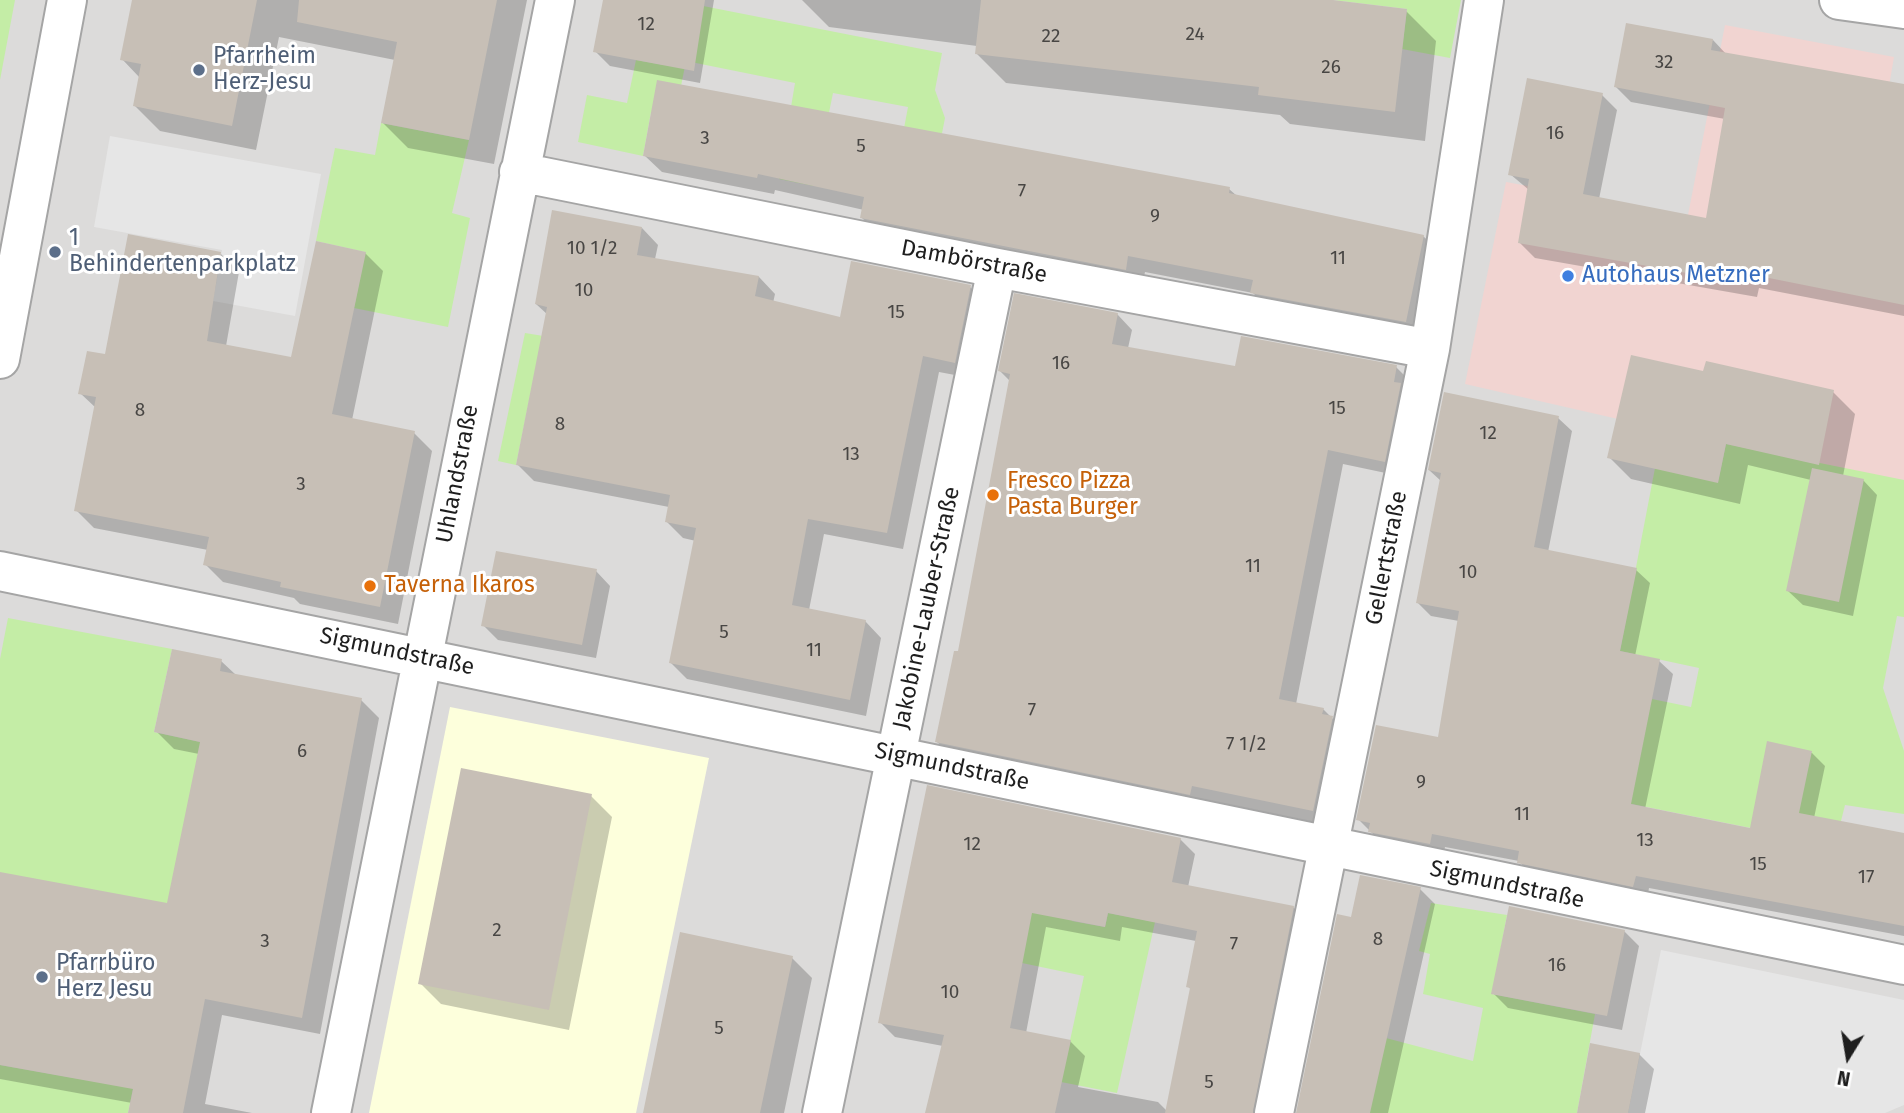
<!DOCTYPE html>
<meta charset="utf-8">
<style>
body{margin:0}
#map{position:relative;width:1904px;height:1113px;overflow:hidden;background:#efece3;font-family:"Fira Sans",sans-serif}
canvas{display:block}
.north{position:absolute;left:1813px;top:1022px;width:70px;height:70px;-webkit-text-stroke:5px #fff;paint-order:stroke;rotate:191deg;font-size:19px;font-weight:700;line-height:28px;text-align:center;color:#1e1e1e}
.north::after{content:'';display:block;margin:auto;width:24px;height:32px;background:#1e1e1e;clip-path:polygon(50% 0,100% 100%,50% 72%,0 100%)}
</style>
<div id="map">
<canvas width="1904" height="1113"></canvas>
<div class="north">N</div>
</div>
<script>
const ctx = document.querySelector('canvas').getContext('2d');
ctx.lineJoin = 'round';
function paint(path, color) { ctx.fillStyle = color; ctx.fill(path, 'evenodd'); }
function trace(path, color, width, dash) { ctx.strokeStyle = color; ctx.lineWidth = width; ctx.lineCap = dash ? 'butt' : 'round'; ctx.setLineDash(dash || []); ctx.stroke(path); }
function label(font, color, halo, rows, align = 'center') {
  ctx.font = font + ' "Fira Sans",sans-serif'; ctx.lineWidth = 6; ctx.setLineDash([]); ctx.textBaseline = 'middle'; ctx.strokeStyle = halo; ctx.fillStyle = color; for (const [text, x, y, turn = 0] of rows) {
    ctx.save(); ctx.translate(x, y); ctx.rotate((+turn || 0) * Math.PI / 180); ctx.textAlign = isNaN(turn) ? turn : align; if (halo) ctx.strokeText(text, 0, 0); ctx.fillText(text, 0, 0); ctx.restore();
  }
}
paint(new Path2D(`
 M 0,0 L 1904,0 L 1904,1113 L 0,1113 Z`), '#dcdbda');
paint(new Path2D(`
 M 1725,25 L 1894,57 L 1862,244 L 1904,252 L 1904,480 L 1819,465 L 1465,384 L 1506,182 L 1688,215 Z`), '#f1d4d1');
paint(new Path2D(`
 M 450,707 L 709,758 L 636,1113 L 369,1113 Z`), '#fdffdc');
paint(new Path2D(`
 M 0,0 L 15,0 L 0,80 Z
 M 1333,0 L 1461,0 L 1450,58 L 1402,49 L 1407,9 Z
 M 698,5 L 942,53 L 935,90 L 945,118 L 927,210 L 890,203 L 908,107 L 833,93 L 814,186 L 779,179 L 795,83 L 686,61 L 675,116 L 651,112 L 643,156 L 578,142 L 587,95 L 627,103 L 636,60 L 664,65 L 669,45 Z
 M 381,123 L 469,140 L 452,213 L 470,218 L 448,327 L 354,308 L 365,252 L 316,241 L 335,148 L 375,155 Z
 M 525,333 L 617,348 L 535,371 L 516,465 L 498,461 Z
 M 1726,444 L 1904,480 L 1904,617 L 1897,616 L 1883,688 L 1904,751 L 1904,814 L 1845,805 L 1835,845 L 1607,799 L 1652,699 L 1691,707 L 1699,668 L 1620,651 L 1655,468 L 1718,482 Z
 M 8,618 L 172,649 L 154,732 L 205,743 L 128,1113 L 0,1113 L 0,1065 L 80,1079 L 0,886 L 0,659 Z
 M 1085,851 L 1072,921 L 1105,927 L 1108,913 L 1155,922 L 1117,1093 L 1061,1082 L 1084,976 L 1022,963 L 991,889 Z
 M 1431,903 L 1507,915 L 1492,994 L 1595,1014 L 1577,1113 L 1349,1113 L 1386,1038 L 1473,1061 L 1483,1008 L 1423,994 L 1430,954 L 1419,951 Z`), '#c4eda6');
paint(new Path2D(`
 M 110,136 L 321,174 L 295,316 L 213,301 L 222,250 L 94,227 Z
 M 1661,950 L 1904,1000 L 1904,1105 L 1885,1113 L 1628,1113 Z`), '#e6e6e6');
paint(new Path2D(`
 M 134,0 L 527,0 L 494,164 L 408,148 L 383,123 L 395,60 L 279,37 L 256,150 L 160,131 L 135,106 L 140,78 L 122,59 Z
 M 605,0 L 714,0 L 700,83 L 610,66 L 595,51 Z
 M 802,0 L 1318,0 L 1406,11 L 1436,41 L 1425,141 L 1290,124 L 1280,115 L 1006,83 L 976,53 L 977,46 L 829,27 Z
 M 1713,40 L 1727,55 L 1904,85 L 1904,316 L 1759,288 L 1757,297 L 1535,258 L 1520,243 L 1529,190 L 1510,174 L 1602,95 L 1617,110 L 1599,199 L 1707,220 L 1725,119 L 1631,102 L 1616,87 Z
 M 644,155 L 1229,189 L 1237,196 L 1423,236 L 1441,253 L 1423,338 L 1270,310 L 1253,293 L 1145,272 L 1142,286 L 879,235 L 862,218 L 864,210 L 775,190 L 774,194 L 662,172 Z
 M 642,228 L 658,245 L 655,259 L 759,277 L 775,294 L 773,303 L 841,320 L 970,287 L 987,303 L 971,378 L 939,372 L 903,549 L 824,534 L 809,610 L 865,621 L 881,638 L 866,716 L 687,679 L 671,663 L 696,541 L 683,538 L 667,522 L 669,507 L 534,481 L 518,465 L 548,315 L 536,304 Z
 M 365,253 L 383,271 L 352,420 L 414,433 L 432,451 L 398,624 L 300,604 L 294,598 L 223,582 L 205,564 L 208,550 L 94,528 L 76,510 L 96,408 L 80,393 L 106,356 L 221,254 L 239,272 L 226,346 L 293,359 Z
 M 1117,314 L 1132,330 L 1128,348 L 1236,368 L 1396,367 L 1411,382 L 1400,476 L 1343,464 L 1296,704 L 1323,709 L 1347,733 L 1328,825 L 1207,800 L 1205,809 L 953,757 L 937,742 L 959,653 L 1010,381 L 1000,371 Z
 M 1705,373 L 1833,392 L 1855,414 L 1843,476 L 1863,480 L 1877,495 L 1853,616 L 1803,605 L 1788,591 L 1811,480 L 1748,465 L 1740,504 L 1631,479 L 1609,457 Z
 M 1558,418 L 1572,431 L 1548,552 L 1636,570 L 1650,583 L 1635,656 L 1659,661 L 1673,674 L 1645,809 L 1752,830 L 1768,744 L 1812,753 L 1825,766 L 1814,818 L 1904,835 L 1904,936 L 1649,888 L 1647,899 L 1532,876 L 1519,861 L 1445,847 L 1443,857 L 1384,845 L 1358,819 L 1439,739 L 1459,621 L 1431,616 L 1417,602 L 1441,481 L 1429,470 Z
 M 596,571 L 610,586 L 596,658 L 498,640 L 483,625 Z
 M 221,661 L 236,675 L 361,700 L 379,718 L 320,1034 L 222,1015 L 205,1104 L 252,1113 L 130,1113 L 132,1103 L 0,1079 L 0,894 L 168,905 L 199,754 L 174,749 L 156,731 Z
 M 928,787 L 1180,839 L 1195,854 L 1188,887 L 1293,907 L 1308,922 L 1269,1113 L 926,1113 L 943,1046 L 895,1037 L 880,1022 ZM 1046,927 L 1120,941 L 1122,927 L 1196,941 L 1188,986 L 1191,990 L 1167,1111 L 1158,1102 L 1078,1087 L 1085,1056 L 1070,1041 L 1026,1033 Z
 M 591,796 L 612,817 L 569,1030 L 441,1004 L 420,983 Z
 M 1420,889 L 1435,904 L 1388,1113 L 1298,1113 L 1352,919 Z
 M 1624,931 L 1639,946 L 1622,1030 L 1508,1008 L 1493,993 Z
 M 792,958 L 812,978 L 784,1113 L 645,1113 Z
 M 1639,1054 L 1654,1069 L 1645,1113 L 1578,1113 Z`), '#0003');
paint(new Path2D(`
 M 132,0 L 257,0 L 232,126 L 133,106 L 141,64 L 120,60 Z
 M 299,0 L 497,0 L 469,140 L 381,123 L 397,42 L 297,22 Z
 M 603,0 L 705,0 L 694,71 L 593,52 Z
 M 981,0 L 1333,0 L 1407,9 L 1395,112 L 1258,95 L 1259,87 L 975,54 Z
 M 1626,23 L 1713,39 L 1711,50 L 1904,84 L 1904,305 L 1744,273 L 1743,283 L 1518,243 L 1529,179 L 1508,175 L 1527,78 L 1603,93 L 1583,194 L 1706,218 L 1725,108 L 1614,87 Z
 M 657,80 L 1230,187 L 1229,193 L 1424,235 L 1406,322 L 1250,293 L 1253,280 L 1128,256 L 1126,270 L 860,218 L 864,197 L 758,174 L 757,178 L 643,156 Z
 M 552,210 L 642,227 L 637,255 L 759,276 L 755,296 L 840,317 L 851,261 L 971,285 L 955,363 L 923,356 L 887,533 L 808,519 L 792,605 L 866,620 L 850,700 L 669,663 L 696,528 L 665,522 L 670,495 L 516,465 L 547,307 L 535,304 Z
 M 128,234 L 221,252 L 207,341 L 291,357 L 316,241 L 366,252 L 332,414 L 415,431 L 380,607 L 280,587 L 281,582 L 203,565 L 209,537 L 74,511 L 96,397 L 78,394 L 87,351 L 105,354 Z
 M 1014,293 L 1118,313 L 1112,344 L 1235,366 L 1241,336 L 1397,365 L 1394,382 L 1401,383 L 1385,462 L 1328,450 L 1279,699 L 1324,708 L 1322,714 L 1333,716 L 1313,811 L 1192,786 L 1190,795 L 935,742 L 954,651 L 958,651 L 1010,374 L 998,371 Z
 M 1631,355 L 1703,371 L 1706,361 L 1834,390 L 1819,465 L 1726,444 L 1718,483 L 1607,458 Z
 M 1444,392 L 1559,416 L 1534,547 L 1637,568 L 1620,651 L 1660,659 L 1631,804 L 1750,828 L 1767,741 L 1812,751 L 1799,813 L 1904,833 L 1904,926 L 1636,876 L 1633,887 L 1517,863 L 1519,851 L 1432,834 L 1430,844 L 1368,832 L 1370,823 L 1356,820 L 1376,725 L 1438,737 L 1459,611 L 1416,603 L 1441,473 L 1428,470 Z
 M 1812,468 L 1864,479 L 1839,602 L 1786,591 Z
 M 496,551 L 597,569 L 582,645 L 481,626 Z
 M 172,649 L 222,659 L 220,671 L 362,698 L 302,1018 L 205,999 L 183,1113 L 128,1113 L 133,1089 L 0,1065 L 0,872 L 167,903 L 200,742 L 154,732 Z
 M 461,768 L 592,794 L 549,1010 L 418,984 Z
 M 927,785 L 1181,838 L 1172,882 L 1294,906 L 1253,1113 L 1165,1113 L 1190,988 L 1186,987 L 1197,931 L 1108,913 L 1105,927 L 1032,913 L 1010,1028 L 1071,1040 L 1055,1113 L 925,1113 L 944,1035 L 878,1023 Z
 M 1360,875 L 1421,887 L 1370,1113 L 1296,1113 L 1337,914 L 1351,917 Z
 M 1509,906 L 1625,930 L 1607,1016 L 1491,994 Z
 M 680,932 L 793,956 L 760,1113 L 643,1113 Z
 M 1590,1043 L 1640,1053 L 1628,1113 L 1577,1113 Z`), '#c7bfb6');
const street = new Path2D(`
 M 1839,0 L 1904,9
 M 519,172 L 997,268 L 1430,349
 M 0,359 L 67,0
 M 0,571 L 1904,965
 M 331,1113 L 555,0
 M 822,1113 L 997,268
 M 1274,1113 L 1430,349 L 1484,0`);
trace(street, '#a5a5a5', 42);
trace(street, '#fff', 38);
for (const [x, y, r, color] of [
 [199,70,7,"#5c6f8a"],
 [55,252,7,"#5c6f8a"],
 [1568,276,7,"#3f7fe0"],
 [993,495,7,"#e8710a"],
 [370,586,7,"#e8710a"],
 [42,977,7,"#5c6f8a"]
]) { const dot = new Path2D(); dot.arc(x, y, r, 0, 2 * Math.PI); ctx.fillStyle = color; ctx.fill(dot); trace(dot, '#fff', 2.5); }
label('19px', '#484644', null, [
 ["12",646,25],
 ["24",1195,35],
 ["22",1051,37],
 ["32",1664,63],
 ["26",1331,68],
 ["16",1555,134],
 ["3",705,139],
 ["5",861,147],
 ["7",1022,192],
 ["9",1155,217],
 ["10 1/2",592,249],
 ["11",1338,259],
 ["10",584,291],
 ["15",896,313],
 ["16",1061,364],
 ["15",1337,409],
 ["8",140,411],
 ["8",560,425],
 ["12",1488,434],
 ["13",851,455],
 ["3",301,485],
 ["11",1253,567],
 ["10",1468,573],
 ["5",724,633],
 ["11",814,651],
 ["7",1032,711],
 ["7 1/2",1246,745],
 ["6",302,752],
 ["9",1421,783],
 ["11",1522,815],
 ["13",1645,841],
 ["12",972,845],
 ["15",1758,865],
 ["17",1866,878],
 ["2",497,931],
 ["8",1378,940],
 ["3",265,942],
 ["7",1234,945],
 ["16",1557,966],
 ["10",950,993],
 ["5",719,1029],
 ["5",1209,1083]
]);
label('23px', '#4e5e75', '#fff', [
 ["Pfarrheim",213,57],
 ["Herz-Jesu",213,83],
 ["1",69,239],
 ["Behindertenparkplatz",69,265],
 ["Pfarrbüro",56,964],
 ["Herz Jesu",56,990]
], 'left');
label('23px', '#1e1e1e', '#fff', [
 ["Dambörstraße",974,262,11],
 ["Uhlandstraße",458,474,-79],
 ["Gellertstraße",1387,558,-79],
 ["Jakobine-Lauber-Straße",927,608,-78],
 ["Sigmundstraße",397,652,12],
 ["Sigmundstraße",952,767,12],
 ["Sigmundstraße",1507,885,12]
]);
label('23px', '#366cbe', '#fff', [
 ["Autohaus Metzner",1582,276]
], 'left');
label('23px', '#c56008', '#fff', [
 ["Fresco Pizza",1007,482],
 ["Pasta Burger",1007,508],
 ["Taverna Ikaros",384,586]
], 'left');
</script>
